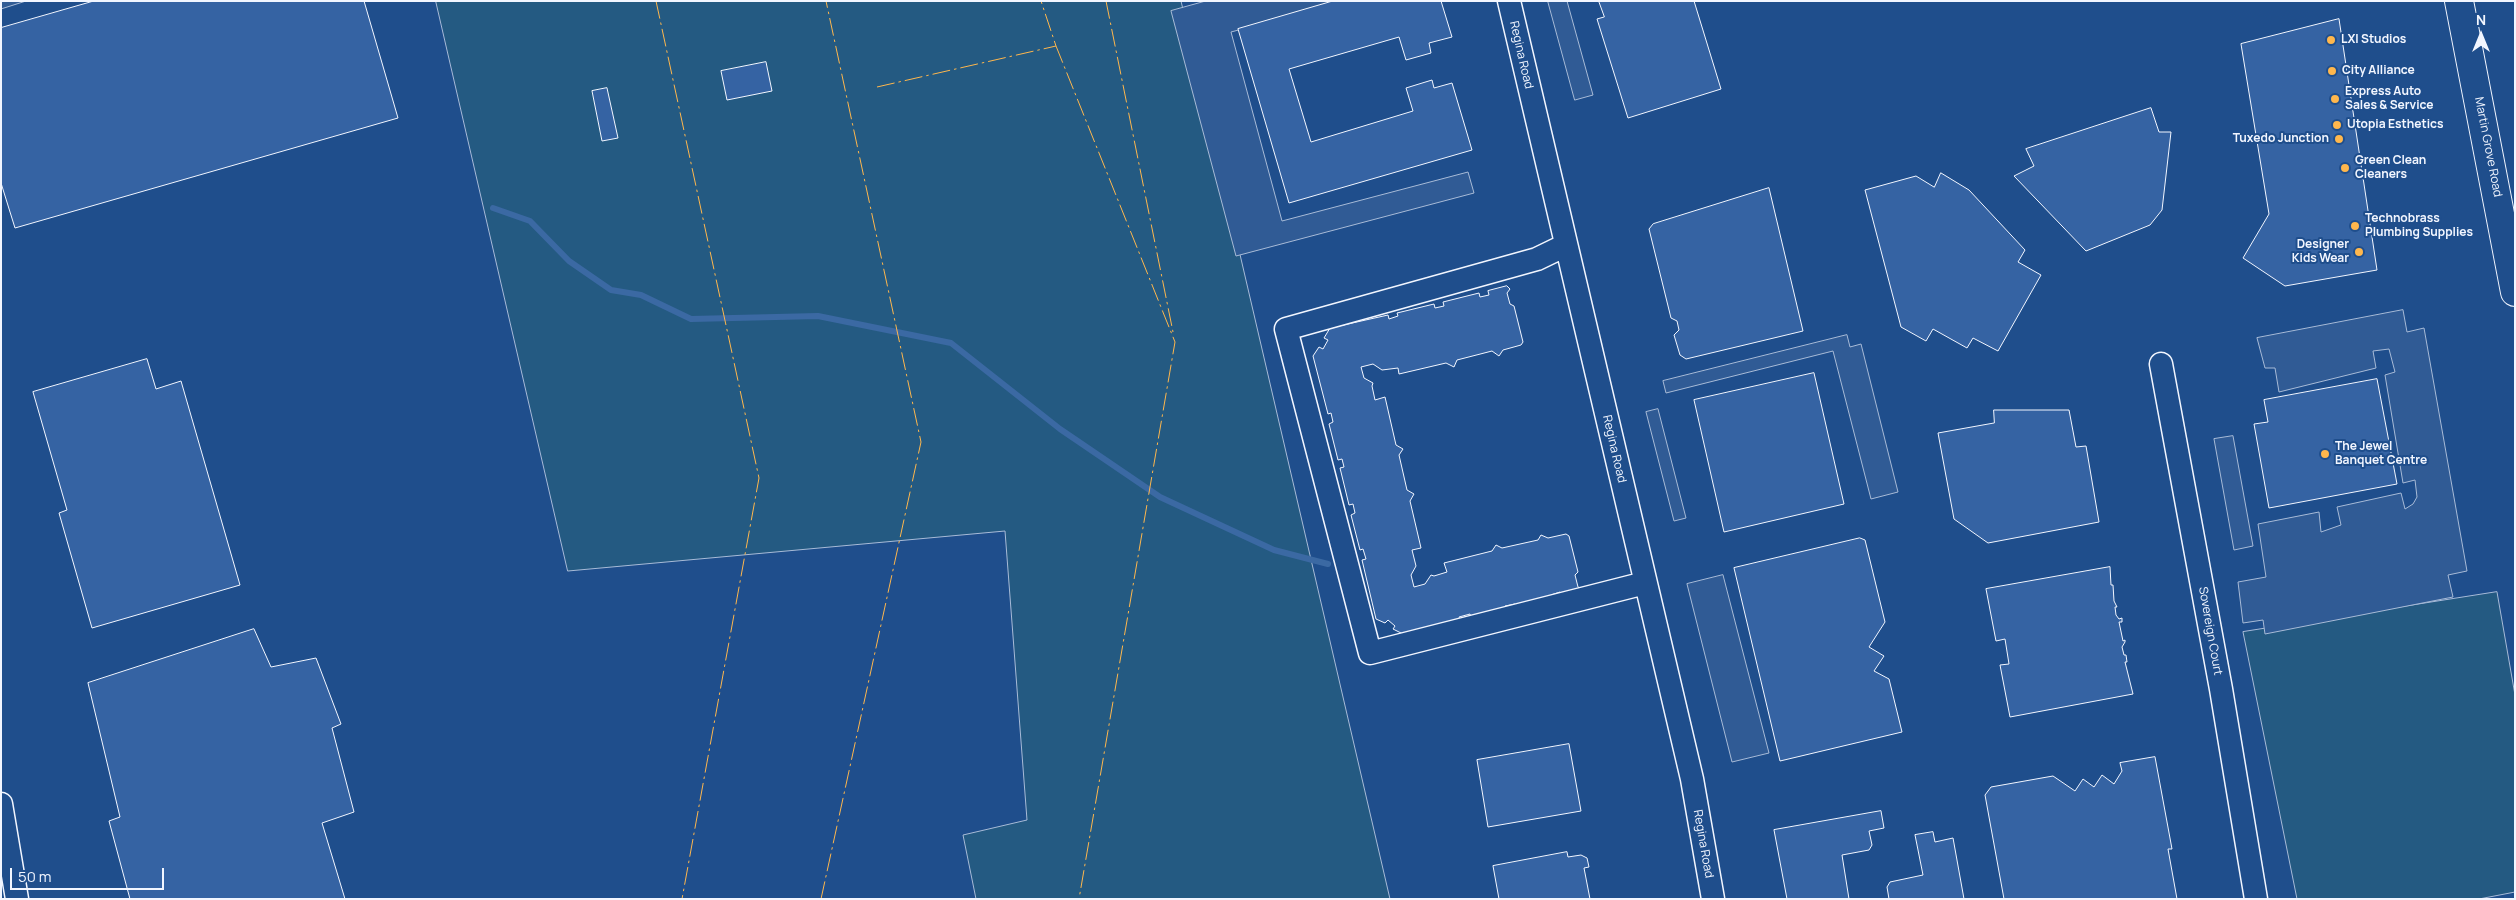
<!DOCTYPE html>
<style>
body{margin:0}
#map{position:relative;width:2516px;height:900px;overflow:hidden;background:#1f4e8c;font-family:Manrope,sans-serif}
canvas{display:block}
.frame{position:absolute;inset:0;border:2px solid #f2f6ff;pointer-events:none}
.north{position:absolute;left:2456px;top:10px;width:50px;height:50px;-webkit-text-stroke:4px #1f4e8c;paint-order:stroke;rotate:0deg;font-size:14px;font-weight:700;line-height:20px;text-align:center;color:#f2f6ff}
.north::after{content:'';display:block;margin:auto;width:18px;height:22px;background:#f2f6ff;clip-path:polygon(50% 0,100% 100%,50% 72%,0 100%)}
.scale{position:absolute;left:10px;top:868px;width:154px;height:22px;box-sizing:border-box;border:2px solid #f2f6ff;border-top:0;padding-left:6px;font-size:15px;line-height:18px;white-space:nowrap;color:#f2f6ff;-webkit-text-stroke:4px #1f4e8c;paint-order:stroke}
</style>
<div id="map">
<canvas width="2516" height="900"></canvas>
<div class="frame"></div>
<div class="north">N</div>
<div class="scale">50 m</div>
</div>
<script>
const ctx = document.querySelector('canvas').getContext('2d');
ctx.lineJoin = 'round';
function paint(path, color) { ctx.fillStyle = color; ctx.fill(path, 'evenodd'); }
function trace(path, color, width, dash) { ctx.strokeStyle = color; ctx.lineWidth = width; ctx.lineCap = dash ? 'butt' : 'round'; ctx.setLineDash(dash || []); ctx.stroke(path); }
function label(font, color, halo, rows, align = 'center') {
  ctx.font = font + ' Manrope,sans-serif'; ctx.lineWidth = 4; ctx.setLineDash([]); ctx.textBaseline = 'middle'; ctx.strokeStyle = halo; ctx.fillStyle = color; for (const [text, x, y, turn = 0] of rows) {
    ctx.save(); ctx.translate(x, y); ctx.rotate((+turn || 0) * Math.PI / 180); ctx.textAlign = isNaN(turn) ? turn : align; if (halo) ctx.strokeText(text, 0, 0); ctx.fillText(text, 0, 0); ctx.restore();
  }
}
const green = new Path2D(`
 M 436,1 L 1181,1 L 1390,899 L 976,899 L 963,835 L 1027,820 L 1005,531 L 568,571 Z
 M 2497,592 L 2515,695 L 2515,892 L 2479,899 L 2297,899 L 2243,632 Z`);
paint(green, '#245a82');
trace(green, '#a8bbd7', 1);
const parking = new Path2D(`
 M 1,1 L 26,1 L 1,9 Z
 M 1206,1 L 1348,1 L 1231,32 L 1282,221 L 1468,172 L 1474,193 L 1236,256 L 1171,11 Z
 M 1548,1 L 1567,1 L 1593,95 L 1575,100 Z
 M 2403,310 L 2407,332 L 2424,328 L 2467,571 L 2448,575 L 2453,597 L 2265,634 L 2263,620 L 2243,623 L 2238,582 L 2266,577 L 2258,524 L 2319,512 L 2321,532 L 2341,525 L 2337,507 L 2401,493 L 2405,509 L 2413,504 L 2417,497 L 2415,480 L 2403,483 L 2385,375 L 2395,372 L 2389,349 L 2373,351 L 2376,368 L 2279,392 L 2275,368 L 2265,368 L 2257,338 Z
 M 1847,335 L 1850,347 L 1861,344 L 1898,492 L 1871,499 L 1833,351 L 1666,393 L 1663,381 Z
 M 1658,409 L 1686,518 L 1674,521 L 1646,412 Z
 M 2233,436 L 2253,546 L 2234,550 L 2214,439 Z
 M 1723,575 L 1769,753 L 1732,762 L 1687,584 Z`);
paint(parking, '#305b95');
trace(parking, '#a8bbd7', 1);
trace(new Path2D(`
 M 493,208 L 530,221 L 569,261 L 611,290 L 641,295 L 691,319 L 818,316 L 951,343 L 1060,429 L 1160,497 L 1274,550 L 1328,564`), '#3b69a3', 6);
const building = new Path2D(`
 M 94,1 L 364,1 L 398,118 L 15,228 L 1,183 L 1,28 Z
 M 1333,1 L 1441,1 L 1452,37 L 1429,43 L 1431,53 L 1406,60 L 1399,37 L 1289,69 L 1311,142 L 1413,111 L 1406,88 L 1432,80 L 1434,88 L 1452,83 L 1472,150 L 1289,203 L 1238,29 Z
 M 1599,1 L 1694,1 L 1721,89 L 1628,118 L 1597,19 L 1604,17 Z
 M 2339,19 L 2377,270 L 2285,286 L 2243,258 L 2269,214 L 2241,44 Z
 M 766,62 L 772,91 L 727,100 L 721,71 Z
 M 607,88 L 618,138 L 602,141 L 592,91 Z
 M 2151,108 L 2159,132 L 2171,132 L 2162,210 L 2150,225 L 2086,251 L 2014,176 L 2034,166 L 2026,149 Z
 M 1941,173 L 1969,190 L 2025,250 L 2018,262 L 2041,275 L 1998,351 L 1973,338 L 1967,348 L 1933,329 L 1926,341 L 1901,327 L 1865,190 L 1916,176 L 1934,187 Z
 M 1769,188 L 1803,331 L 1686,359 L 1680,355 L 1674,335 L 1679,330 L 1677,321 L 1671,318 L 1649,229 L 1653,224 Z
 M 1507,286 L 1510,289 L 1507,293 L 1510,304 L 1514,306 L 1523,342 L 1521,345 L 1503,350 L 1499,356 L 1492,351 L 1457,360 L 1454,367 L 1446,363 L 1399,374 L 1398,368 L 1382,370 L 1373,364 L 1361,367 L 1364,378 L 1373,383 L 1372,386 L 1375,400 L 1385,397 L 1396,445 L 1403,449 L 1399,455 L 1407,490 L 1414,494 L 1410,501 L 1421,548 L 1412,550 L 1416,566 L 1411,575 L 1414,587 L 1425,584 L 1431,575 L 1434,576 L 1447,572 L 1444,563 L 1492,551 L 1496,545 L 1502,548 L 1538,540 L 1541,535 L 1548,538 L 1566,534 L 1569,536 L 1578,572 L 1575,575 L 1578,587 L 1581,589 L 1562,596 L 1560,592 L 1551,595 L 1551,599 L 1516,607 L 1515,604 L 1505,606 L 1506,609 L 1471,618 L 1470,614 L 1459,617 L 1460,619 L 1403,634 L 1393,629 L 1395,626 L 1388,620 L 1385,623 L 1376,619 L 1362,560 L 1366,559 L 1363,549 L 1360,550 L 1351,515 L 1355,513 L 1353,504 L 1349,505 L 1340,468 L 1344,467 L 1342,459 L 1338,460 L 1329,424 L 1333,422 L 1331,413 L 1328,414 L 1313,356 L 1319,347 L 1323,349 L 1328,340 L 1324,338 L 1330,328 L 1388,315 L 1389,319 L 1398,316 L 1397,313 L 1434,304 L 1435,308 L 1444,306 L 1443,302 L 1479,293 L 1480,297 L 1489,295 L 1488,291 Z
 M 147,359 L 156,389 L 181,381 L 240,585 L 92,628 L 59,513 L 67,510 L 33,392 Z
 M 1814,373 L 1844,504 L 1724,532 L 1694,400 Z
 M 2377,379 L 2397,484 L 2269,508 L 2254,424 L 2268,422 L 2264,400 Z
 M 1994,410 L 2069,410 L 2076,447 L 2086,446 L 2099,522 L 1988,543 L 1954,519 L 1938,433 L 1994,423 Z
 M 1860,538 L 1865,540 L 1885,622 L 1869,647 L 1884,656 L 1874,671 L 1889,679 L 1902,732 L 1780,761 L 1734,568 Z
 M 2110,567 L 2111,585 L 2113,585 L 2114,601 L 2117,607 L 2115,607 L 2116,615 L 2119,619 L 2122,618 L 2122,622 L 2119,622 L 2123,641 L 2125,640 L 2125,642 L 2122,647 L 2124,655 L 2126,655 L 2127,662 L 2125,662 L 2133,694 L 2010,717 L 2000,665 L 2009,664 L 2005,639 L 1996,641 L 1986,589 Z
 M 254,629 L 271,667 L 316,658 L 341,724 L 332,728 L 354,812 L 322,823 L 345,899 L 130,899 L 109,821 L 120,817 L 88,683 Z
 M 1569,744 L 1581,811 L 1488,827 L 1477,760 Z
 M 2155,757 L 2172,849 L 2168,849 L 2177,899 L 2004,899 L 1985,795 L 1991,787 L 2053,776 L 2075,791 L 2083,779 L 2094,787 L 2102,775 L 2114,784 L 2122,771 L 2120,763 Z
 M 1881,811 L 1884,828 L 1869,831 L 1872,845 L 1869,850 L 1842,855 L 1849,899 L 1787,899 L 1774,830 Z
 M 1933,832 L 1935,842 L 1953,838 L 1964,899 L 1889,899 L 1887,887 L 1890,882 L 1923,875 L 1915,835 Z
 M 1567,852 L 1568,857 L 1581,855 L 1587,858 L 1589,867 L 1584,868 L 1590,899 L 1499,899 L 1493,866 Z`);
paint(building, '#3563a3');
trace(building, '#f2f6ff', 1);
const minor = new Path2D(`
 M 1509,1 L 1692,779 L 1713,899
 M 1566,245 L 1537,259 L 1286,329 L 1370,653 L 1645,583
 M 2161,364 L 2221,689 L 2256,899
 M 1,804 L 17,899`);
const major = new Path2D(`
 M 2459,1 L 2515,292`);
trace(minor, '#f2f6ff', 25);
trace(major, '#f2f6ff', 30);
trace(minor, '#1f4e8c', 22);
trace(major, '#1f4e8c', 28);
trace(new Path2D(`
 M 656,1 L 759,478 L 682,899
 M 1106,1 L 1173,332
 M 1056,46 L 1175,342 L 1079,899
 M 877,87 L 1056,46 L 1041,1
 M 821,899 L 921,442 L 826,1`), '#ffb74d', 1, [18, 4, 2.5, 4]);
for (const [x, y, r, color] of [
 [2331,40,5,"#ffb74d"],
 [2332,71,5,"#ffb74d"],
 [2335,99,5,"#ffb74d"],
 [2337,125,5,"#ffb74d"],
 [2339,139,5,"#ffb74d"],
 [2345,168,5,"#ffb74d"],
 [2355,226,5,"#ffb74d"],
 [2359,252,5,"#ffb74d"],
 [2325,454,5,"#ffb74d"]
]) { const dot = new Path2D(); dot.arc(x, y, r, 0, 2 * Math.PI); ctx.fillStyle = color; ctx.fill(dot); trace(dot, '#1f4e8c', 2); }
label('bold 12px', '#f2f6ff', '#1f4e8c', [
 ["LXI Studios",2341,40],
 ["City Alliance",2342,71],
 ["Express Auto",2345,92],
 ["Sales & Service",2345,106],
 ["Utopia Esthetics",2347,125],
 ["Tuxedo Junction",2329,139,"right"],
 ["Green Clean",2355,161],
 ["Cleaners",2355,175],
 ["Technobrass",2365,219],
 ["Plumbing Supplies",2365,233],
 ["Designer",2349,245,"right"],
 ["Kids Wear",2349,259,"right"],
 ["The Jewel",2335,447],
 ["Banquet Centre",2335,461]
], 'left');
label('12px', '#f2f6ff', '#1f4e8c', [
 ["Regina Road",1521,55,77],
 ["Martin Grove Road",2488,147,79],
 ["Regina Road",1614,449,77],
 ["Sovereign Court",2210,631,80],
 ["Regina Road",1703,844,80]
]);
</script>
